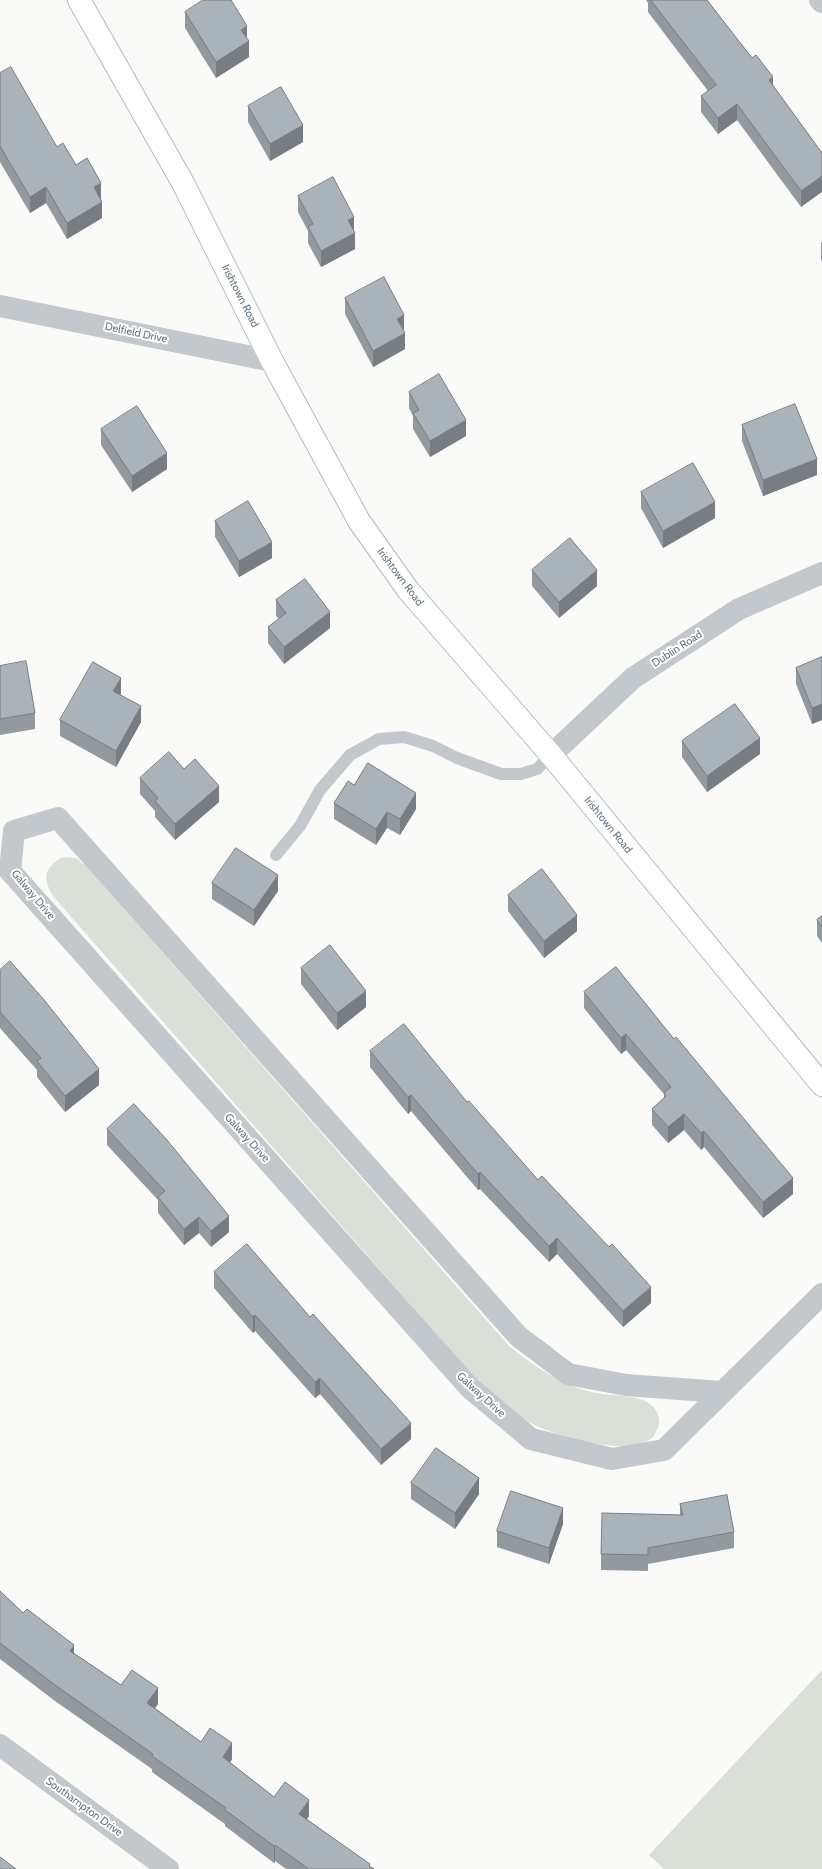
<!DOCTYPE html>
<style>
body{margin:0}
canvas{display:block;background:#fafaf8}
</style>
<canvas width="822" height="1869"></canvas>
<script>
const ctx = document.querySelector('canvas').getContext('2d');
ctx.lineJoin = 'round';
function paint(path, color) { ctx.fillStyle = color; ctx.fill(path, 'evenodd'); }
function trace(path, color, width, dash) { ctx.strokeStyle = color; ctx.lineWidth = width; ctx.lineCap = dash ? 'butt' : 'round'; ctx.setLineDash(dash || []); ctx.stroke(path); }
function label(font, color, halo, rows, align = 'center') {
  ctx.font = font + ' Cabin,sans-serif'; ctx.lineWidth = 4; ctx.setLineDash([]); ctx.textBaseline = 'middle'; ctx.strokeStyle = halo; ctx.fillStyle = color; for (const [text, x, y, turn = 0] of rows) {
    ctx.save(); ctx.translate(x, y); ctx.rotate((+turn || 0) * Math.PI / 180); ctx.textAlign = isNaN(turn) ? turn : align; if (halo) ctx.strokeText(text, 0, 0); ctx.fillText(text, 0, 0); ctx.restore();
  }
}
paint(new Path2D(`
 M 62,857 L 76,858 L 87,867 L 510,1347 C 539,1369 566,1389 603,1394 C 617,1396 642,1395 652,1406 C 658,1411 661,1421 658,1428 C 656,1431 654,1436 652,1438 C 632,1456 575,1440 552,1432 C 517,1420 497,1400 472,1375 L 53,896 C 43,878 43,869 62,857 Z
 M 822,1670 L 822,1869 L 664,1869 L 649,1855 Z`), '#dadfd7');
const secondary = new Path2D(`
 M 79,0 L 183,183 L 272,361 L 359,521 L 408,590 L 551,755 L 822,1085`);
trace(secondary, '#b3babf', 24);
trace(new Path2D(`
 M 276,855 L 300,826 L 320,790 L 350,755 L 379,739 L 404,737 L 433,746 L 457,758 L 501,774 L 521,774 L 537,769 L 551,755`), '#c3c8cc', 12);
trace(new Path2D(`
 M 820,0 L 822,2
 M 0,306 L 272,361
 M 551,755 L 633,678 L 739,609 L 822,573
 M 721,1392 L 626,1385 L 568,1374 L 518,1336 L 58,818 L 14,831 L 10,871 L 469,1387 L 531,1439 L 612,1459 L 664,1450 L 822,1294
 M 0,1745 L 168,1869`), '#c3c8cc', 22);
trace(secondary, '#fff', 22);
paint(new Path2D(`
 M 646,0 L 707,0 L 773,86 L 822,153 L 801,207 L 737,120 L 718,134 L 701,112 L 701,96 L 708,91 L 648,12 L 648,3 Z
 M 185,12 L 247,39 L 249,57 L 216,78 L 185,28 Z
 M 0,73 L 57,147 L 76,165 L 101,199 L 102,218 L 67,239 L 46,203 L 30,213 L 0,162 Z
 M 248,106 L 303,142 L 270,161 L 248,122 Z
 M 298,196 L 354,232 L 355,249 L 321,267 L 308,243 L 308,231 L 298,212 Z
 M 822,242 L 822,262 L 821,259 L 821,243 Z
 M 345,298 L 405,349 L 373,367 L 345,314 Z
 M 409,392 L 466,436 L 430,457 L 413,429 L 413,416 L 409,408 Z
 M 742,425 L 817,475 L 763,496 L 742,441 Z
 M 101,429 L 167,469 L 132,492 L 101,445 Z
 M 641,492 L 715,518 L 663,548 L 641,508 Z
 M 215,521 L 272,558 L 239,577 L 215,537 Z
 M 532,570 L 597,586 L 559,618 L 532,586 Z
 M 276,600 L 330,628 L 284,664 L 268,643 L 268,627 L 279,619 L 276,616 Z
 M 822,657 L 822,720 L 812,724 L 796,684 L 796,668 Z
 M 0,666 L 35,713 L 35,729 L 0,735 Z
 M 121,694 L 120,695 L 141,722 L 116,767 L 60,736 L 60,720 Z
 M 682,741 L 760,754 L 707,792 L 682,757 Z
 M 184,769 L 219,802 L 175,840 L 155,817 L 155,811 L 140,794 L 140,778 Z
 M 354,785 L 416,809 L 400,835 L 387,828 L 376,845 L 334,819 L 334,803 Z
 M 212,883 L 278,891 L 254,926 L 212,899 Z
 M 508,895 L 577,931 L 544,958 L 508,911 Z
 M 822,916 L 822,943 L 817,936 L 817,920 Z
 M 301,968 L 366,1007 L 337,1030 L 301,984 Z
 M 0,970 L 99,1085 L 65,1112 L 37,1077 L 37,1070 L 0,1028 Z
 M 584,992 L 793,1194 L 763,1218 L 704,1147 L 701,1150 L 684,1130 L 668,1143 L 652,1125 L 652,1109 L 664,1098 L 664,1094 L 626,1050 L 621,1054 L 584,1008 Z
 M 370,1051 L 467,1102 L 651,1303 L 623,1327 L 557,1254 L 549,1262 L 480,1189 L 478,1190 L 411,1111 L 408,1114 L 370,1067 Z
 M 107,1129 L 229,1232 L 211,1247 L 199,1233 L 184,1245 L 158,1213 L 158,1200 L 107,1145 Z
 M 214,1272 L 411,1439 L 381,1465 L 320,1394 L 315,1398 L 255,1331 L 253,1333 L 214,1288 Z
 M 411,1483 L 479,1494 L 455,1529 L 411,1499 Z
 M 680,1504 L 734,1532 L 734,1548 L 648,1564 L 648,1571 L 601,1570 L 601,1554 L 680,1515 Z
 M 563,1524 L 549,1564 L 497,1547 L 497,1531 Z
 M 0,1591 L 23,1613 L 74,1653 L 121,1685 L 158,1704 L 155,1708 L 201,1742 L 232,1759 L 230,1763 L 274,1797 L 309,1816 L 307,1819 L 374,1869 L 286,1869 L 275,1861 L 274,1863 L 225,1826 L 225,1824 L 152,1772 L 152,1769 L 55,1701 L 0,1659 Z`), '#929a9f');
paint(new Path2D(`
 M 247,26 L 247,42 L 249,41 L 249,57 L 216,78 L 216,62 L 241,30 Z
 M 773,77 L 773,93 L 769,80 Z
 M 737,104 L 737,120 L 718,134 L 718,118 Z
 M 303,125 L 303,142 L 270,161 L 270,144 Z
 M 822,176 L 822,192 L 801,207 L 801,191 Z
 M 101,183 L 101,199 L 94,203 L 94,187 Z
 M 46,187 L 46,203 L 30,213 L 30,197 Z
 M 102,202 L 102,218 L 67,239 L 67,223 Z
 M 354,217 L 354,233 L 348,220 Z
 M 355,233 L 355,249 L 321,267 L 321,251 Z
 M 404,315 L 404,331 L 397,319 Z
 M 405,333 L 405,349 L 373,367 L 373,351 Z
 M 466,420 L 466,436 L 430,457 L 430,441 Z
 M 167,453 L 167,469 L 132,492 L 132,476 Z
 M 817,459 L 817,475 L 763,496 L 763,480 Z
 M 715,502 L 715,518 L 663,548 L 663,531 Z
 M 272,542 L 272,558 L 239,577 L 239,561 Z
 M 597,570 L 597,586 L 559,618 L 559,602 Z
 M 330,612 L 330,628 L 284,664 L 284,647 Z
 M 121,678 L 121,694 L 113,707 L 113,691 Z
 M 822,704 L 822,720 L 812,724 L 812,708 Z
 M 141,706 L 141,722 L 116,767 L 116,751 Z
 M 760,738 L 760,754 L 707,792 L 707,776 Z
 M 219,786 L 219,802 L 175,840 L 175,824 Z
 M 416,793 L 416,809 L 400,835 L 400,819 Z
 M 387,812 L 387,828 L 376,845 L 376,829 Z
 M 278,875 L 278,891 L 254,926 L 254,910 Z
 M 577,915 L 577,931 L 544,958 L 544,941 Z
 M 366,991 L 366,1007 L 337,1030 L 337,1013 Z
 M 626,1034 L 626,1050 L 621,1054 L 621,1038 Z
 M 99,1069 L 99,1085 L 65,1112 L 65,1096 Z
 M 411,1095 L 411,1111 L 408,1114 L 408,1097 Z
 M 684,1114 L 684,1130 L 668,1143 L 668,1127 Z
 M 704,1131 L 704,1147 L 701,1150 L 701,1133 Z
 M 480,1172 L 480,1189 L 478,1190 L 478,1174 Z
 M 793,1178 L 793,1194 L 763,1218 L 763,1202 Z
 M 229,1216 L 229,1232 L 211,1247 L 211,1231 Z
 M 199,1217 L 199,1233 L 184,1245 L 184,1229 Z
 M 557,1238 L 557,1254 L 549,1262 L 549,1246 Z
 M 651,1287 L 651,1303 L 623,1327 L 623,1311 Z
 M 255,1315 L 255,1331 L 253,1333 L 253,1317 Z
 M 320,1378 L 320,1394 L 315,1398 L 315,1382 Z
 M 411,1423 L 411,1439 L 381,1465 L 381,1449 Z
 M 479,1478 L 479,1494 L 455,1529 L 455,1513 Z
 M 563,1508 L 563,1524 L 549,1564 L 549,1548 Z
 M 74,1645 L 74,1661 L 70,1651 Z
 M 158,1688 L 158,1704 L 147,1719 L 147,1703 Z
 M 232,1743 L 232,1759 L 223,1773 L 223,1757 Z
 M 309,1800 L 309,1816 L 299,1830 L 299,1814 Z
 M 275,1845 L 275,1861 L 274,1863 L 274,1846 Z`), '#777d82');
const building = new Path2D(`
 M 203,0 L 231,0 L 247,26 L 241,30 L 249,41 L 216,62 L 185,12 Z
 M 651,0 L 707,0 L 752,58 L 756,55 L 773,77 L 769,80 L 822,153 L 822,176 L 801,191 L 737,104 L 718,118 L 701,96 L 716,85 Z
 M 11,67 L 57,147 L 63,143 L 76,165 L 87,158 L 101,183 L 94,187 L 102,202 L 67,223 L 46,187 L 30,197 L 0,146 L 0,73 Z
 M 281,87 L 303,125 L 270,144 L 248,106 Z
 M 333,177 L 354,217 L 348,220 L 355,233 L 321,251 L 308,227 L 313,224 L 298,196 Z
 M 384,277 L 404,315 L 397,319 L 405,333 L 373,351 L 345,298 Z
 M 439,374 L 466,420 L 430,441 L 413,413 L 419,410 L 409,392 Z
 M 795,404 L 817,459 L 763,480 L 742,425 Z
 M 137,406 L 167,453 L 132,476 L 101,429 Z
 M 693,463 L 715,502 L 663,531 L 641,492 Z
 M 248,501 L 272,542 L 239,561 L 215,521 Z
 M 570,538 L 597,570 L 559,602 L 532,570 Z
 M 305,579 L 330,612 L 284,647 L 268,627 L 286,613 L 276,600 Z
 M 822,657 L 822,704 L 812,708 L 796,668 Z
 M 26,661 L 35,713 L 0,719 L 0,666 Z
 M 93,662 L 121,678 L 113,691 L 141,706 L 116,751 L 60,720 Z
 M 735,704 L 760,738 L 707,776 L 682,741 Z
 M 169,752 L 184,769 L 195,759 L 219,786 L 175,824 L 155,801 L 158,798 L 140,778 Z
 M 368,763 L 416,793 L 400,819 L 387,812 L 376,829 L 334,803 L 348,781 L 354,785 Z
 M 236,848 L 278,875 L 254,910 L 212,883 Z
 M 542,869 L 577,915 L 544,941 L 508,895 Z
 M 822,916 L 822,927 L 817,920 Z
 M 330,945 L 366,991 L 337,1013 L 301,968 Z
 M 10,961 L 45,1001 L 99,1069 L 65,1096 L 37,1061 L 41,1058 L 0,1012 L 0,970 Z
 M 616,967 L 674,1039 L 676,1037 L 793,1178 L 763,1202 L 704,1131 L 701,1133 L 684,1114 L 668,1127 L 652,1109 L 666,1096 L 664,1093 L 671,1087 L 626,1034 L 621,1038 L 584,992 Z
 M 404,1024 L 467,1102 L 469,1101 L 538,1180 L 542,1176 L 609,1247 L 612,1244 L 651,1287 L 623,1311 L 557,1238 L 549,1246 L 480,1172 L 478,1174 L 411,1095 L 408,1097 L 370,1051 Z
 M 134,1104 L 167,1140 L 229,1216 L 211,1231 L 199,1217 L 184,1229 L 158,1197 L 165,1191 L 107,1129 Z
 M 247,1244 L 310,1317 L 313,1314 L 411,1423 L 381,1449 L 320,1378 L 315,1382 L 255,1315 L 253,1317 L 214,1272 Z
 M 436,1448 L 479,1478 L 455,1513 L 411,1483 Z
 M 511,1491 L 563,1508 L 549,1548 L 497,1531 Z
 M 727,1495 L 734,1532 L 648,1548 L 648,1555 L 601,1554 L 602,1513 L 683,1515 L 680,1504 Z
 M 0,1591 L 23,1613 L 27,1609 L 74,1645 L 70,1651 L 121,1685 L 132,1670 L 158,1688 L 147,1703 L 201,1742 L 210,1728 L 232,1743 L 223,1757 L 274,1797 L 285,1782 L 309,1800 L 299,1814 L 370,1864 L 369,1866 L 374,1869 L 309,1869 L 275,1845 L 274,1846 L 225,1810 L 226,1808 L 152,1756 L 153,1754 L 55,1685 L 0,1643 Z
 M 0,1857 L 16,1869 L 0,1869 Z`);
paint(building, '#aab3b9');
trace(building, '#777d82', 1);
label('11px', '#657683', '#fff', [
 ["Irishtown Road",240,296,63],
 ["Delfield Drive",136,333,12],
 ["Irishtown Road",400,577,53],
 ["Dublin Road",677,649,-33],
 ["Irishtown Road",608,825,51],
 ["Galway Drive",33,895,50],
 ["Galway Drive",247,1138,48],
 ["Galway Drive",481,1395,42],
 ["Southampton Drive",84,1807,36]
]);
</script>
